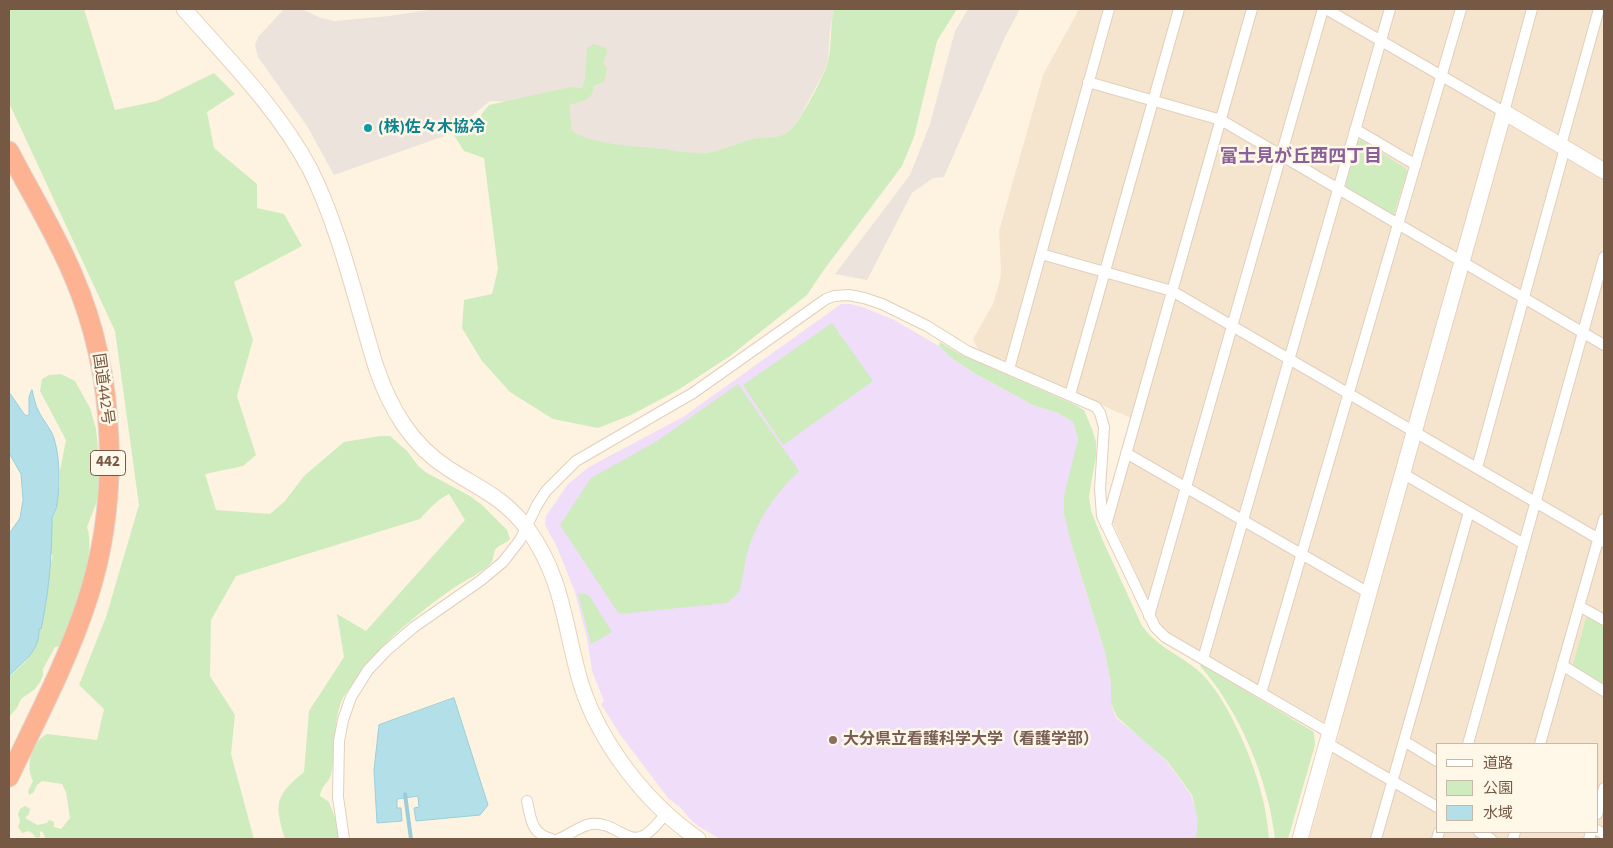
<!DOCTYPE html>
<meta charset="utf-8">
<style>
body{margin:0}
#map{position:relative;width:1613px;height:848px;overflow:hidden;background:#fef3e0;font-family:"Source Sans 3","Noto Sans JP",sans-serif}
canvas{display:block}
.frame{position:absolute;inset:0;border:10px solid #765945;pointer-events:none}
.legend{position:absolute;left:1436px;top:743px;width:162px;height:90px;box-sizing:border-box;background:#fff7e8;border:1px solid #c8b8a7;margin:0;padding:6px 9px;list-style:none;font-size:15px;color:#765945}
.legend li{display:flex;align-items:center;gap:10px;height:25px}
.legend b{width:25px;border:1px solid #c8b8a7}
</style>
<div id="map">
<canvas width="1613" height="848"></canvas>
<div class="frame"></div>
<ul class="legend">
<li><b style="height:6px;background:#fff"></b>道路</li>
<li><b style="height:14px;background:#ceecbd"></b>公園</li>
<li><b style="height:14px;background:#b3dfe8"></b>水域</li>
</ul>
</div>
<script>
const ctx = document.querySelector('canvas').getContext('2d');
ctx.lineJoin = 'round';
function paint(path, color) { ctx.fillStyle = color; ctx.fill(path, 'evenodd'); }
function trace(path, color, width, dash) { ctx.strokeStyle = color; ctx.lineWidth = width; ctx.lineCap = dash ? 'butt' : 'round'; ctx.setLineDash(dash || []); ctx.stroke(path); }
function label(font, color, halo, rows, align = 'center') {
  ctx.font = font + ' "Source Sans 3","Noto Sans JP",sans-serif'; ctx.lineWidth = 5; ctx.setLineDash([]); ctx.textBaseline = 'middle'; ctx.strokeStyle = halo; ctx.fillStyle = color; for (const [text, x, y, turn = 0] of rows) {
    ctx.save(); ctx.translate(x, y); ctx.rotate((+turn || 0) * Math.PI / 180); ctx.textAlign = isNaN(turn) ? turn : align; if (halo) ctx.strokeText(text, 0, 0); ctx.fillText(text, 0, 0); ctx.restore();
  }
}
paint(new Path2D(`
 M 1079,9 L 1604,9 L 1604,839 L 1309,839 L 1340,731 L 1162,630 L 1160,627 L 1112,521 L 1140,422 L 979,351 L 973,339 L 993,304 L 1000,280 L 1001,270 L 999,231 L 1043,75 ZM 1437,744 L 1597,744 L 1597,832 L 1437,832 Z`), '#f6e5ce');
paint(new Path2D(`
 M 284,9 L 301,9 L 321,18 L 334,21 L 389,16 L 435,9 L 834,9 L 830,30 L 828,62 L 823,74 L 800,117 L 793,127 L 782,137 L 753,140 L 719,151 L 685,156 L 657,155 L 568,138 L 568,105 L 490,101 L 450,134 L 334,175 L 307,126 L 258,57 L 255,45 L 258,37 Z
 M 968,9 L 1020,9 L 1005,37 L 944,177 L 933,178 L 912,193 L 867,280 L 835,274 L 910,175 L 930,124 L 955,31 Z`), '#ece4dc');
paint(new Path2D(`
 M 841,304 L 851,304 L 865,308 L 894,320 L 939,346 L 953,359 L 974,373 L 1033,405 L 1058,413 L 1073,422 L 1078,439 L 1072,467 L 1072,546 L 1105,652 L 1111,684 L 1111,703 L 1116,718 L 1146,742 L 1168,763 L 1191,795 L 1199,821 L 1196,839 L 720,839 L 698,826 L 690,819 L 681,808 L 668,798 L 619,733 L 601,704 L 604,701 L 592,671 L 587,638 L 575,592 L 557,547 L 545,525 L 546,516 L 568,484 L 589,467 L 683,417 Z`), '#f0ddfa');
paint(new Path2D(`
 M 9,9 L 84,9 L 115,110 L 157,101 L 214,73 L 235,94 L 207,112 L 214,148 L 257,184 L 257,208 L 284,214 L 302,246 L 234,282 L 253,340 L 237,396 L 256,455 L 243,466 L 205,474 L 216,510 L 270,514 L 285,501 L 304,476 L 344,442 L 380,436 L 390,436 L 407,451 L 419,467 L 427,473 L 470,496 L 482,505 L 507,530 L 510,539 C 506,544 499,544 495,550 C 493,554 494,560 490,564 C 484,571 461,583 452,589 C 416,615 381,642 356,680 C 351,686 346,692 343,698 C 332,721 337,746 332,770 C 330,784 322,783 320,796 L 329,802 L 343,839 L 285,839 C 274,803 275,796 304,772 L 309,711 L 344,657 L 337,614 L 366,631 L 465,520 L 449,494 C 437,500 429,509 420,519 L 236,576 L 211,620 L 210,676 L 235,715 L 231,754 L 254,839 L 46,839 L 42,831 L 40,832 L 40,837 L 38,838 L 35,837 L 32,833 L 28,831 L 22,833 L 18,827 L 20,821 L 18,814 L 20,809 L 25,806 L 30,809 L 29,814 L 25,818 L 37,825 L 47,823 L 49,820 L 54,822 L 54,827 L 61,829 L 70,818 L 66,792 L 62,784 L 42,781 L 37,785 L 33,793 L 29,795 L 28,791 L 33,781 C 25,765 31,742 47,734 L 97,740 L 104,709 L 79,685 L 106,617 L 139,505 L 115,331 L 9,103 Z
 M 834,9 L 957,9 L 937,41 L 914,137 L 902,166 L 878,198 L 823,271 L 807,295 L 730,356 L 678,390 L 631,415 L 598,428 L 553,419 L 510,392 L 482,361 L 462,328 L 464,300 L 492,294 L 498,269 L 484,158 L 464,151 L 452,132 L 476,121 L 489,105 L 571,87 L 582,88 L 585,80 L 587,48 L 594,44 L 606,48 L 607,53 L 603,63 L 607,68 L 604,82 L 593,86 C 595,100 579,102 569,105 L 572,131 C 596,146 636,146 664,149 C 677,151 692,154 706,153 C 722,151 737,143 753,139 C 770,136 779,141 792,128 C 802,118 824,76 828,62 C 832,45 830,26 834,9 Z
 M 1361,140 L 1405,168 L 1407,172 L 1394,213 L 1392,215 L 1347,188 L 1346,184 L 1358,141 Z
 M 832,323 L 873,381 L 783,445 L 743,385 Z
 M 940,342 L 958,353 L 1073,404 L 1084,410 L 1092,429 L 1096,442 L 1096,456 L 1089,496 L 1091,511 L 1103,541 L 1142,626 C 1159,649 1182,655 1202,674 C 1230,702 1258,770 1265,809 C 1267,819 1268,829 1269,839 L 1196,839 L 1198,821 L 1192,795 L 1168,762 L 1117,717 L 1111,703 L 1111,684 L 1105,652 L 1072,546 L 1064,513 L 1064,496 L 1078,439 L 1073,422 L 1058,413 L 1033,405 L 974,373 L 953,359 L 939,346 Z
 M 61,374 L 75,381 L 90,408 L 96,429 L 99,458 L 99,496 L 87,527 C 97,554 73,618 62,646 L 55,647 L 43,669 L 43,675 L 40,682 L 35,689 L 21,699 L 17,708 L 9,717 L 9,677 L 25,662 L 35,648 L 39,637 L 39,619 L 46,607 L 48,573 L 53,556 L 49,552 L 52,518 L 56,510 L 60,483 L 60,471 L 66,440 L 40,391 L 42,379 L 49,375 Z
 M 738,384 L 799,471 C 776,492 757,521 748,550 C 744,562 744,576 740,589 C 739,594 731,599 727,603 L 619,614 L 560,525 L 591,478 L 657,441 Z
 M 578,594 L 586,594 L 590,597 L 612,632 L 591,644 Z
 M 1586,618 L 1592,618 L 1604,626 L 1604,685 L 1576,668 L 1573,664 Z
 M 1201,664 L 1314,732 L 1315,745 L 1288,839 L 1275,839 C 1269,782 1239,709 1200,666 Z`), '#ceecbd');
const water = new Path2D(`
 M 32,390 C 34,397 35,405 39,412 C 44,422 53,431 55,442 C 60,460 60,486 57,504 C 57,509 53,514 52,518 C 52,555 49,593 41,629 L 39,629 C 40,652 22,662 9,676 L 9,534 L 20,518 L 23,500 L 21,474 L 9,453 L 9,392 L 24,414 L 27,416 L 29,414 L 29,397 Z
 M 454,698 L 488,805 L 480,815 L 416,821 L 414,808 L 419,807 L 418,796 L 397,799 L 397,808 L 401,808 L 402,821 L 377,823 L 374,770 L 379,725 Z`);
paint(water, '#b3dfe8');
trace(water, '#99cedb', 1);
trace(new Path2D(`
 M 405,794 L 411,839`), '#99cedb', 4);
const street = new Path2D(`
 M 1326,9 L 1504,112 L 1532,9
 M 1088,82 L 1221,120 L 1604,345
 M 1355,129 L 1416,165
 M 1561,145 L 1599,9
 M 1041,254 L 1172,291 L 1604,542
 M 1009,369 L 1109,9
 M 1070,395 L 1179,9
 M 1126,453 L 1369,593
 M 1477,468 L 1565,148
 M 1402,473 L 1524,544
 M 1106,525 L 1252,9
 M 1579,606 L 1604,620
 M 1149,616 L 1323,9
 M 1203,659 L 1390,9
 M 1562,665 L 1604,691
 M 1261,693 L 1461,9
 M 1404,741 L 1437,761
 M 1327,743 L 1437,807
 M 1468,744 L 1604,257
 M 1540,744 L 1604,519
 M 527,801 C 531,819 531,834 552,839
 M 1597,814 L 1604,788
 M 1597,830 L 1604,834
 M 1479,832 L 1491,839
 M 344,839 L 338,797 L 339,741 L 343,720 L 351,697 L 368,670 L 386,651 L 414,627 L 480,581 L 503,562 L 520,540 L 537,505 L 546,491 L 576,461 L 693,393 L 826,299 L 834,296 L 849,295 L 864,298 L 882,304 L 927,326 L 967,351 L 1096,407 L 1100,413 L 1104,427 L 1100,489 L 1102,516 L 1155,627 L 1165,637 L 1330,733
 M 559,839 C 569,835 580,826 591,824 C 613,821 627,844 643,836 C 652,832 659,821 666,814
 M 1376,839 L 1469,512
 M 1437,839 L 1439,832
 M 1513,839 L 1515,832
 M 1589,839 L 1591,832`);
const secondary = new Path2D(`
 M 184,9 C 228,59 278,109 310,169 C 340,229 356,302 376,367 C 390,408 411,445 449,469 C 480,489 503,497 527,528 C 564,579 564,627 581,684 C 600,744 647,804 698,839
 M 1300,839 L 1504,112 L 1604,171`);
const highway = new Path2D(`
 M 9,151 C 30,192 55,232 73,275 C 116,374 121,498 87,601 C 67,662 36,720 9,777`);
trace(street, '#e2cfbb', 12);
trace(secondary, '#e8d1b9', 17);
trace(highway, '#ded7d2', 21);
trace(street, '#fff', 10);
trace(secondary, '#fff', 15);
trace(highway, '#fdb291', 19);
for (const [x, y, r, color] of [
 [368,128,5,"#0f9aa8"],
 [833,740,5,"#8d6e63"]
]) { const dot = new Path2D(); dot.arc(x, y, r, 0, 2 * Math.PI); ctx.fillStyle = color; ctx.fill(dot); trace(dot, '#fff7e8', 2); }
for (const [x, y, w] of [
 [108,463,35]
]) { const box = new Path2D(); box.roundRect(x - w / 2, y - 12.5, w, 25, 4); ctx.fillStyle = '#fff7e8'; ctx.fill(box); trace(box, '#765945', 1); }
label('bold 15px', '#765945', null, [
 ["442",108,463]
]);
label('bold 16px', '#0d838f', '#fff7e8', [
 ["(株)佐々木協冷",378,128]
], 'left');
label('16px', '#765945', '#fff7e8', [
 ["国道442号",102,389,82]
]);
label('bold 16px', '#785e54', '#fff7e8', [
 ["大分県立看護科学大学（看護学部）",843,740]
], 'left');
label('bold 18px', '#89609a', '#fff7e8', [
 ["富士見が丘西四丁目",1301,158]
]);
</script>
